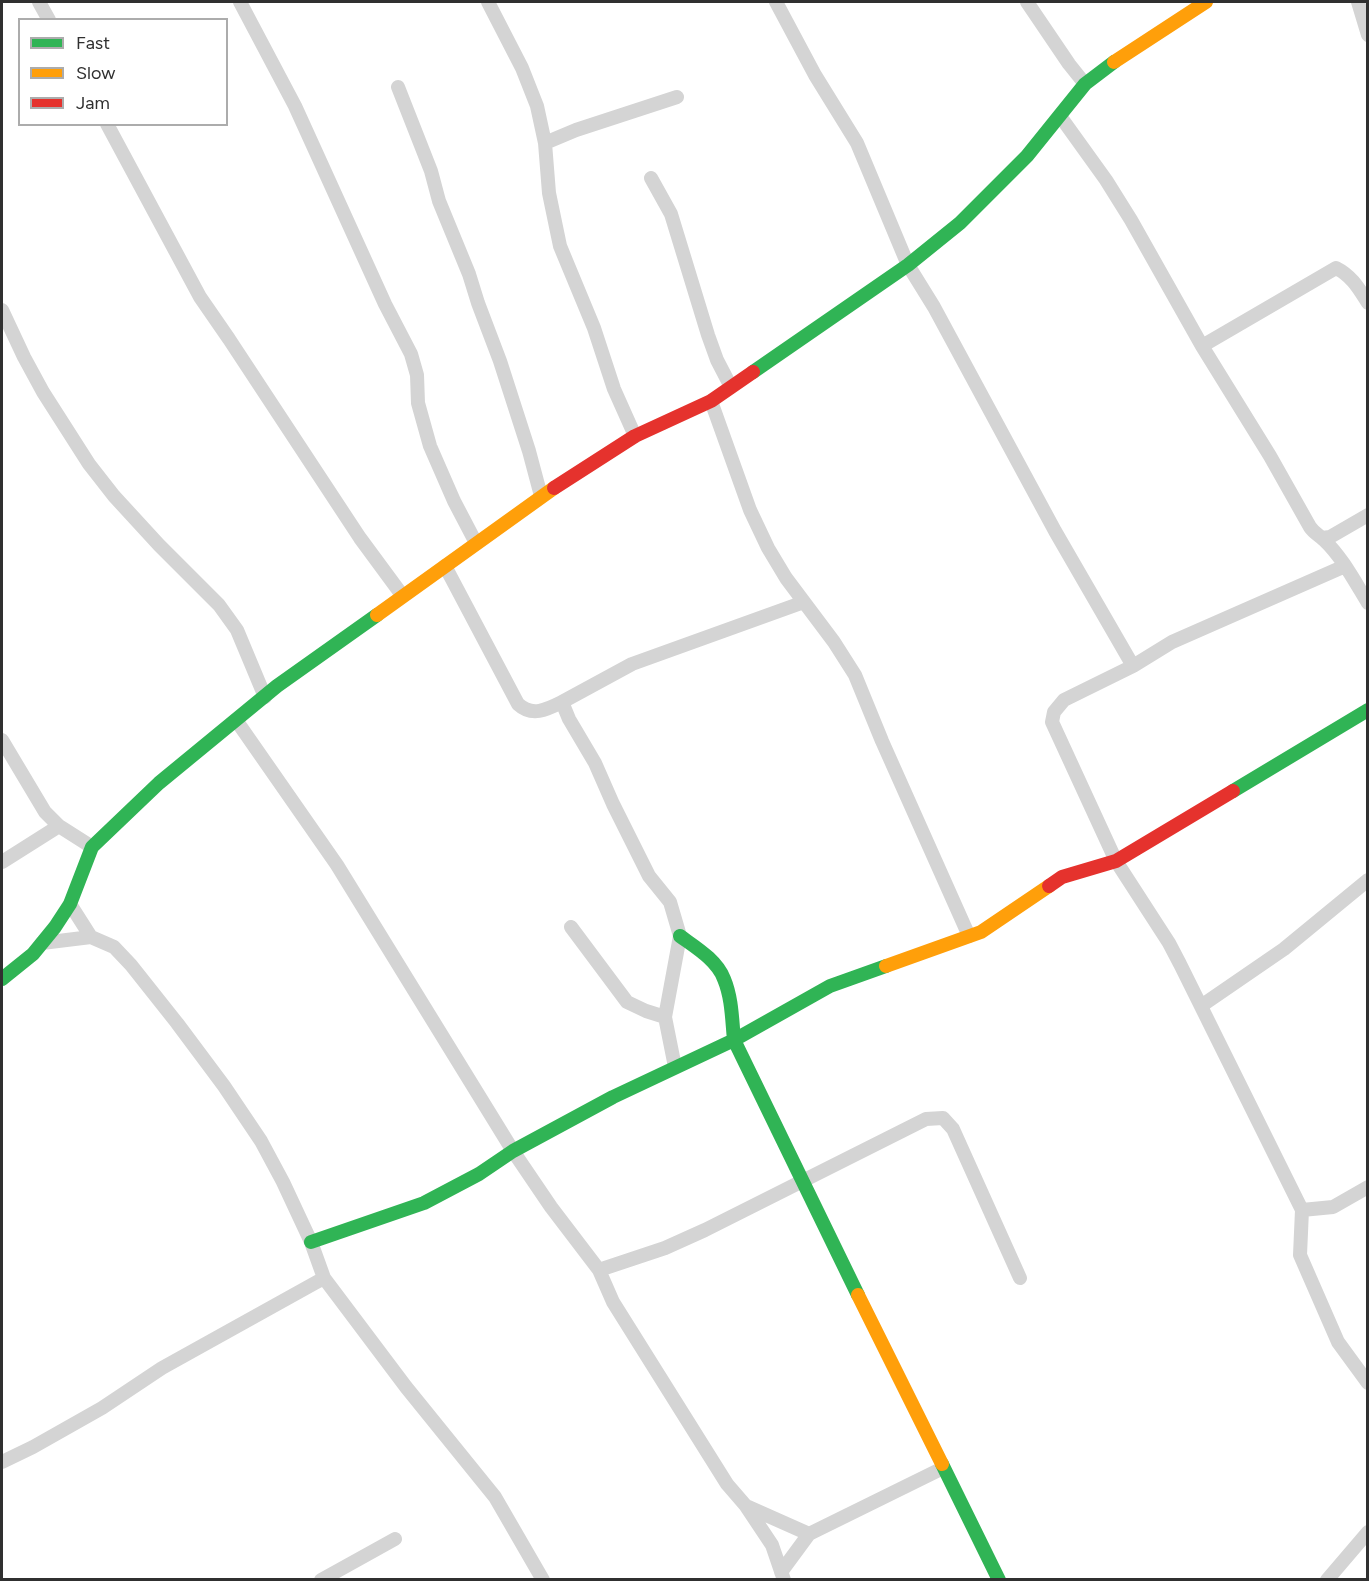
<!DOCTYPE html>
<style>
body{margin:0}
#map{position:relative;width:1369px;height:1581px;overflow:hidden;background:#fff;font-family:Figtree,sans-serif}
canvas{display:block}
.frame{position:absolute;inset:0;border:3px solid #303030;pointer-events:none}
.legend{position:absolute;left:18px;top:18px;width:210px;height:108px;box-sizing:border-box;background:#fff;border:2px solid #acacac;margin:0;padding:8px 10px;list-style:none;font-size:18px;color:#303030}
.legend li{display:flex;align-items:center;gap:12px;height:30px}
.legend b{width:30px;border:2px solid #acacac}
</style>
<div id="map">
<canvas width="1369" height="1581"></canvas>
<div class="frame"></div>
<ul class="legend">
<li><b style="height:8px;background:#30b455"></b>Fast</li>
<li><b style="height:8px;background:#ff9f0a"></b>Slow</li>
<li><b style="height:8px;background:#e5322d"></b>Jam</li>
</ul>
</div>
<script>
const ctx = document.querySelector('canvas').getContext('2d');
ctx.lineJoin = 'round';
function trace(path, color, width, dash) { ctx.strokeStyle = color; ctx.lineWidth = width; ctx.lineCap = dash ? 'butt' : 'round'; ctx.setLineDash(dash || []); ctx.stroke(path); }
trace(new Path2D(`
 M 39,2 L 49,20
 M 240,2 L 295,106 L 385,304 L 411,354 L 417,375 L 418,403 L 430,446 L 454,501 L 476,543
 M 488,2 L 522,68 L 537,106 L 545,143 L 549,193 L 560,246 L 594,328 L 614,389 L 635,436
 M 776,2 L 815,75 L 857,143 L 908,265 L 934,307 L 1055,531 L 1133,666 L 1172,642 L 1345,566
 M 1027,2 L 1069,64 L 1085,84
 M 1358,2 L 1368,35
 M 398,87 L 431,171 L 439,201 L 469,274 L 478,303 L 500,361 L 529,451 L 541,496
 M 1060,116 L 1106,180 L 1131,220 L 1202,346 L 1270,456 L 1310,527 C 1314,533 1319,535 1324,540 C 1342,557 1355,582 1368,603
 M 107,124 L 200,297 L 229,339 L 360,538 L 402,595
 M 545,143 L 576,130 L 677,97
 M 651,178 L 671,214 L 708,335 L 717,360 L 731,387
 M 2,310 L 24,357 L 43,392 L 89,464 L 114,496 L 159,545 L 219,605 L 237,630 L 265,697
 M 1202,346 L 1336,268 C 1352,276 1359,289 1368,303
 M 711,401 L 750,510 L 768,548 L 786,578 L 834,642 L 855,675 L 882,741 L 969,936
 M 1322,538 L 1330,537 L 1368,515
 M 445,566 L 518,704 C 532,717 546,710 562,702 L 569,719 L 595,763 L 613,804 L 649,876 L 670,902 L 680,936 L 665,1017 L 675,1067
 M 1133,666 L 1064,700 L 1054,712 L 1052,722 L 1116,861 L 1169,943 L 1180,964 L 1302,1210 L 1300,1255 L 1338,1342 L 1368,1383
 M 562,702 L 632,664 L 804,602
 M 236,720 L 337,865 L 513,1151 L 551,1207 L 599,1270 L 613,1302 L 727,1484 L 746,1506 L 772,1545 L 784,1580
 M 2,740 L 45,812 L 59,826 L 92,847
 M 2,862 L 59,826
 M 70,904 L 91,937
 M 571,927 L 627,1002 L 646,1011 L 665,1017
 M 42,943 L 91,937 L 114,947 L 131,965 L 177,1023 L 224,1086 L 261,1141 L 283,1182 L 311,1242 L 324,1278 L 406,1387 L 495,1497 L 543,1580
 M 1201,1006 L 1284,949 L 1368,880
 M 1302,1210 L 1333,1207 L 1368,1187
 M 599,1270 L 665,1248 L 705,1230 L 926,1119 L 943,1118 L 953,1129 L 1020,1278
 M 2,1462 L 33,1447 L 102,1408 L 162,1368 L 324,1278
 M 746,1506 L 809,1534
 M 781,1572 L 809,1534 L 943,1468
 M 321,1580 L 395,1539
 M 1327,1580 L 1368,1532`), '#d4d4d4', 14);
trace(new Path2D(`
 M 753,372 L 908,265 L 960,223 L 1027,156 L 1085,84 L 1114,62
 M 1233,791 L 1368,710
 M 680,936 C 695,947 717,960 724,979 C 732,998 732,1020 734,1040 L 858,1295
 M 2,979 L 33,954 L 55,927 L 70,904 L 92,847 L 159,783 L 277,686 L 377,615
 M 311,1242 L 424,1203 L 479,1174 L 513,1151 L 613,1097 L 734,1040 L 830,986 L 886,966
 M 942,1464 L 999,1580`), '#30b455', 14);
trace(new Path2D(`
 M 1114,62 L 1206,2
 M 377,615 L 554,488
 M 886,966 L 981,932 L 1049,886
 M 858,1295 L 942,1464`), '#ff9f0a', 14);
trace(new Path2D(`
 M 554,488 L 635,436 L 711,401 L 753,372
 M 1049,886 L 1062,877 L 1116,861 L 1233,791`), '#e5322d', 14);
</script>
